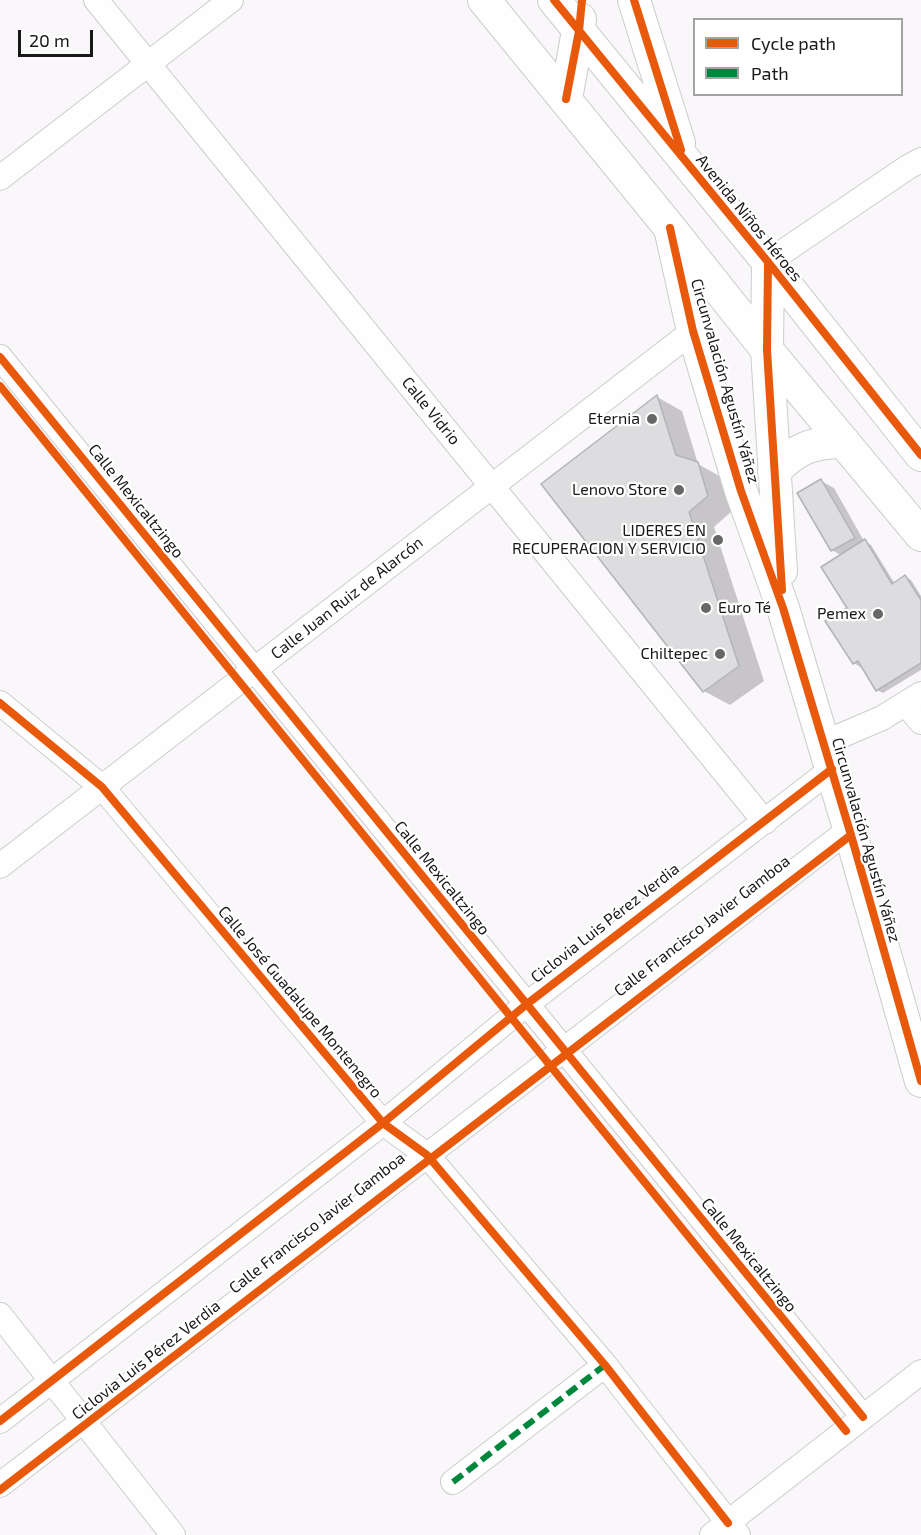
<!DOCTYPE html>
<meta charset="utf-8">
<style>
body{margin:0}
#map{position:relative;width:921px;height:1535px;overflow:hidden;background:#f9f7fa;font-family:"Exo 2",sans-serif}
canvas{display:block}
.legend{position:absolute;left:693px;top:18px;width:210px;height:78px;box-sizing:border-box;background:#fff;border:2px solid #a3a3a3;margin:0;padding:8px 10px;list-style:none;font-size:18px;color:#191819}
.legend li{display:flex;align-items:center;gap:12px;height:30px}
.legend b{width:30px;border:2px solid #a3a3a3}
.scale{position:absolute;left:18px;top:30px;width:75px;height:27px;box-sizing:border-box;border:3px solid #191819;border-top:0;padding-left:8px;font-size:18px;line-height:21px;white-space:nowrap;color:#191819;-webkit-text-stroke:4px #fff;paint-order:stroke}
</style>
<div id="map">
<canvas width="921" height="1535"></canvas>
<ul class="legend">
<li><b style="height:8px;background:#e8590c"></b>Cycle path</li>
<li><b style="height:8px;background:#00873e"></b>Path</li>
</ul>
<div class="scale">20 m</div>
</div>
<script>
const ctx = document.querySelector('canvas').getContext('2d');
ctx.lineJoin = 'round';
function paint(path, color) { ctx.fillStyle = color; ctx.fill(path, 'evenodd'); }
function trace(path, color, width, dash) { ctx.strokeStyle = color; ctx.lineWidth = width; ctx.lineCap = dash ? 'butt' : 'round'; ctx.setLineDash(dash || []); ctx.stroke(path); }
function label(font, color, halo, rows, align = 'center') {
  ctx.font = font + ' "Exo 2",sans-serif'; ctx.lineWidth = 4.5; ctx.setLineDash([]); ctx.textBaseline = 'middle'; ctx.strokeStyle = halo; ctx.fillStyle = color; for (const [text, x, y, turn = 0] of rows) {
    ctx.save(); ctx.translate(x, y); ctx.rotate((+turn || 0) * Math.PI / 180); ctx.textAlign = isNaN(turn) ? turn : align; if (halo) ctx.strokeText(text, 0, 0); ctx.fillText(text, 0, 0); ctx.restore();
  }
}
paint(new Path2D(`
 M 657,397 L 682,411 L 698,464 L 723,478 L 732,511 L 714,527 L 764,681 L 730,705 L 704,691 Z
 M 821,481 L 834,488 L 864,541 L 871,545 L 895,584 L 905,577 L 911,580 L 921,596 L 921,670 L 883,693 L 877,690 L 862,666 L 860,667 L 854,663 L 827,621 L 849,608 L 842,556 L 832,550 Z`), '#0003');
const building = new Path2D(`
 M 657,395 L 676,455 L 698,462 L 708,496 L 689,512 L 739,666 L 703,692 L 541,484 Z
 M 821,479 L 855,538 L 831,551 L 797,493 Z
 M 865,539 L 892,584 L 905,575 L 921,600 L 921,663 L 876,691 L 858,661 L 853,664 L 825,621 L 847,608 L 821,567 Z`);
paint(building, '#dddcde');
trace(building, '#b4b3b5', 1.5);
const minor = new Path2D(`
 M 96,0 L 765,822
 M 0,178 L 231,0
 M 768,262 L 908,167 L 921,160
 M 0,357 L 863,1417
 M 0,703 L 102,787 L 383,1123 L 427,1155 L 605,1365 L 738,1535
 M 906,704 L 921,722
 M 824,743 L 882,718 L 921,694
 M 0,866 L 693,331
 M 0,1315 L 173,1535
 M 0,1421 L 383,1123 L 527,1004 L 832,769
 M 453,1482 L 605,1365
 M 0,1485 L 850,829
 M 712,1535 L 921,1372`);
const major = new Path2D(`
 M 484,0 L 670,228 L 767,350 L 921,535
 M 554,0 L 768,262 L 921,455
 M 634,0 L 679,143
 M 566,99 L 580,19
 M 670,228 L 693,331 L 741,491 L 783,608 L 851,835 L 921,1081
 M 768,262 L 767,350 L 781,571
 M 774,472 C 796,448 813,442 844,442`);
trace(minor, '#cdcccd', 26);
trace(major, '#cdcccd', 34);
trace(minor, '#fefefe', 24);
trace(major, '#fefefe', 32);
trace(new Path2D(`
 M 453,1482 L 605,1365`), '#00873e', 6, [12, 6]);
trace(new Path2D(`
 M 554,0 L 768,262 L 921,455
 M 634,0 L 681,150
 M 566,99 L 579,31 L 582,0
 M 670,228 L 693,331 L 741,491 L 783,608 L 851,835 L 921,1081
 M 768,262 L 767,350 L 782,590
 M 0,357 L 863,1417
 M 0,386 L 846,1431
 M 0,703 L 102,787 L 383,1123 L 427,1155 L 605,1365 L 728,1523
 M 0,1421 L 383,1123 L 527,1004 L 832,769
 M 0,1490 L 851,835`), '#e8590c', 8);
for (const [x, y, r, color] of [
 [652,419,6,"#676668"],
 [679,490,6,"#676668"],
 [718,540,6,"#676668"],
 [706,608,6,"#676668"],
 [878,614,6,"#676668"],
 [720,654,6,"#676668"]
]) { const dot = new Path2D(); dot.arc(x, y, r, 0, 2 * Math.PI); ctx.fillStyle = color; ctx.fill(dot); trace(dot, '#fff', 2); }
label('16px', '#191819', '#fff', [
 ["Avenida Niños Héroes",749,218,51],
 ["Circunvalación Agustín Yáñez",725,381,74],
 ["Calle Vidrio",431,411,51],
 ["Calle Mexicaltzingo",136,501,51],
 ["Calle Juan Ruiz de Alarcón",347,598,-38],
 ["Circunvalación Agustín Yáñez",866,840,74],
 ["Calle Mexicaltzingo",442,878,51],
 ["Ciclovia Luis Pérez Verdia",605,923,-38],
 ["Calle Francisco Javier Gamboa",702,926,-38],
 ["Calle José Guadalupe Montenegro",300,1002,50],
 ["Calle Francisco Javier Gamboa",317,1223,-38],
 ["Calle Mexicaltzingo",749,1255,51],
 ["Ciclovia Luis Pérez Verdia",146,1360,-38]
]);
label('16px', '#191819', '#fff', [
 ["Eternia",640,419],
 ["Lenovo Store",667,490],
 ["LIDERES EN",706,531],
 ["RECUPERACION Y SERVICIO",706,549],
 ["Euro Té",718,608,"left"],
 ["Pemex",866,614],
 ["Chiltepec",708,654]
], 'right');
</script>
